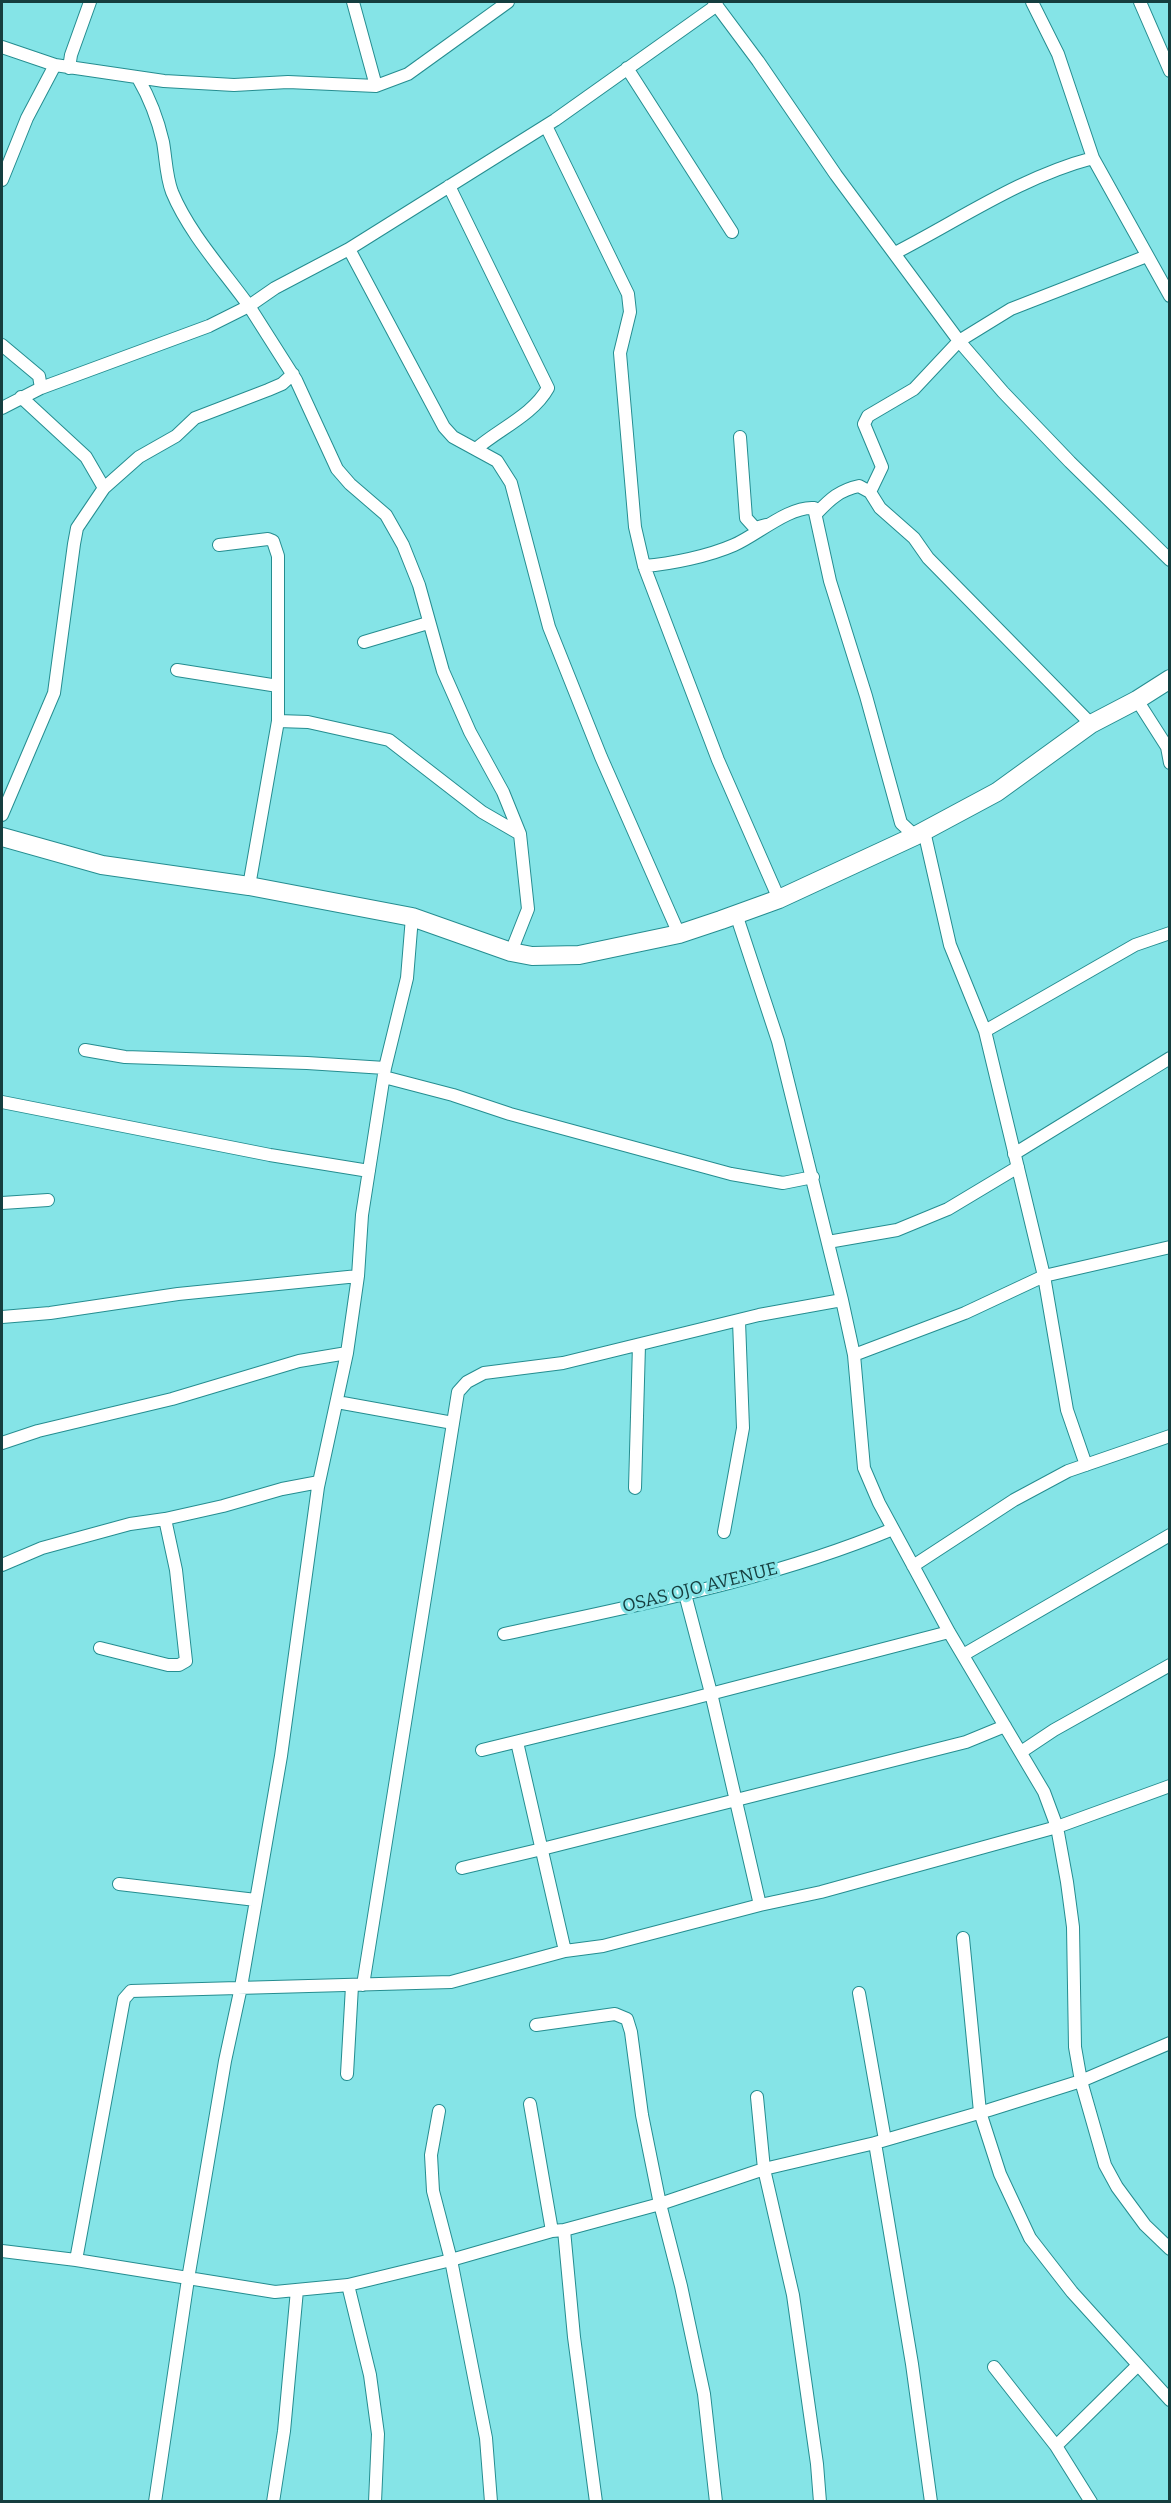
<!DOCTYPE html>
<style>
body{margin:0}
#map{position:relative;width:1171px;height:2503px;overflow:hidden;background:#85e4e7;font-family:Bitter,serif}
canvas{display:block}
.frame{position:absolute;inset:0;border:3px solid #153e3f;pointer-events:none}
</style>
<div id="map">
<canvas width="1171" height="2503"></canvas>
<div class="frame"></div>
</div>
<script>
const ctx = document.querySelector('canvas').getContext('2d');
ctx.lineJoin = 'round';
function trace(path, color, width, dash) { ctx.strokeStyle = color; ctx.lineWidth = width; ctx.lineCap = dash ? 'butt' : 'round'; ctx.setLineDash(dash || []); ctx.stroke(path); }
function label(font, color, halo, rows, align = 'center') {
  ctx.font = font + ' Bitter,serif'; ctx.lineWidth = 6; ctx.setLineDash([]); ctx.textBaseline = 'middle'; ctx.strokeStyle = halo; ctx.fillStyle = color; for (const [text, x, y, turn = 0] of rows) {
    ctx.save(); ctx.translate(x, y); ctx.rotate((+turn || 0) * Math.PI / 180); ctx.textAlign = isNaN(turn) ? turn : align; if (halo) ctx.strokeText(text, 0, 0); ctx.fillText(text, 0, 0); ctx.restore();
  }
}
const street = new Path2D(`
 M 353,2 L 376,86
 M 714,2 L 758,61 L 836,175 L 959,341 L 1003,392 L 1070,462 L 1170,560
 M 1032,2 L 1058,54 L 1093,158 L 1170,296
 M 1140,2 L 1170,71
 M 2,47 L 55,65 L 164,81 L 234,85 L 288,82 L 376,86 L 408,74 L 508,2
 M 69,68 L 71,55 L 90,2
 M 627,68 L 732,232
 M 546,126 L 628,294 L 630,312 L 620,353 L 635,527 L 644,566 L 718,760 L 779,899
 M 2,180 L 27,118 L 55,65
 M 449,186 L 548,388 C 533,415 499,429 476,449
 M 349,249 L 444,427 L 453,437 L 497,461 L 511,483 L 549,627 L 601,757 L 679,934
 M 895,253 C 961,219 1021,177 1093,158
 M 2,345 L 39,376 L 41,388
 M 21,397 L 86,457 L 104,488
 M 2,408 L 41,388 L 209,326 L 249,306 C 223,270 189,233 172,192 C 166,176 166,159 163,142 C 158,120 149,97 138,78
 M 740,437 L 746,518 L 755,528 L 766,525
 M 870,492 L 882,467 L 864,424 L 868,416 L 914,389 L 959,341 L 1011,309 L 1147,256
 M 817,513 C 830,499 840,490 859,486 L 870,492 L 880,508 L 914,538 L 928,558 L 1091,724
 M 219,545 L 268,539 L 273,541 L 278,556 L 278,721 L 249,886
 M 644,566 C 671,564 709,556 734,545 C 757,535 789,506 814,508 L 830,581 L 866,696 L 901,823 L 915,836
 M 364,642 L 428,623
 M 177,670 L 278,686
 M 1137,700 L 1167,747 L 1170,763
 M 278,721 L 308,722 L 389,740 L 482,812 L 520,834
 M 2,815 L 54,693 L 74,544 L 77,528 L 104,488 L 139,457 L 176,436 L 195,418 L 268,390 L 282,384 L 293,374
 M 924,831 L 950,945 L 985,1031 L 1044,1276 L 1067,1410 L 1086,1465
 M 736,914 L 778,1041 L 842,1300 L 854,1355 L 864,1468 L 879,1503 L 949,1632 L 1044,1792 L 1057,1827 L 1067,1882 L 1073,1927 L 1075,2047 L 1081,2081 L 1105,2165 L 1117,2187 L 1145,2225 L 1170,2249
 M 511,952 L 528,909 L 520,834 L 503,792 L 470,732 L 443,671 L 419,585 L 403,545 L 386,515 L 350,484 L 337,469 L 296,380 L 249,306 L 275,288 L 349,249 L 555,120 L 717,5
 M 985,1031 L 1135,945 L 1170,933
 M 85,1050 L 125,1057 L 307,1063 L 385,1068
 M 384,1077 L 453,1095 L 510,1114 L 731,1174 L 783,1183 L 813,1177
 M 2,1102 L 270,1155 L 369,1171
 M 1014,1154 L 1170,1058
 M 2,1203 L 48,1200
 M 828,1242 L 897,1230 L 948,1209 L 1018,1167
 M 2,1317 L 50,1313 L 178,1294 L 358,1276
 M 854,1355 L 965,1313 L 1044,1276 L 1170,1247
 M 337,1402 L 453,1423
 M 2,1443 L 38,1431 L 172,1399 L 299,1361 L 347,1353
 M 635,1488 L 639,1345
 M 724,1532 L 743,1428 L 739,1321
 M 2,1565 L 42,1548 L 130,1524 L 165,1519 L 223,1506 L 282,1489 L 319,1482
 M 913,1566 L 1014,1500 L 1068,1471 L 1170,1436
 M 685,1594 L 711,1693 L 760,1905
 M 504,1634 C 635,1605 768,1581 893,1529
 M 100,1648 L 168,1665 L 179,1665 L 186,1661 L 176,1570 L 165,1519
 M 963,1655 L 1170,1535
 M 517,1742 L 565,1951
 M 482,1750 L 683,1701 L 949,1632
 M 1021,1752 L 1054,1730 L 1170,1665
 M 462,1868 L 542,1849 L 966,1742 L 1005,1726
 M 119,1884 L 256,1900
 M 963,1938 L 980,2112 L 1000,2174 L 1030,2238 L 1072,2292 L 1170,2400
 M 363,1985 L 458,1392 L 467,1382 L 484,1373 L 563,1363 L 759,1315 L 842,1300
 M 859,1993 L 885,2140
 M 536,2025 L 615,2014 L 627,2019 L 631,2032 L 642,2115 L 660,2204 L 681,2286 L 704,2394 L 716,2502
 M 347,2074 L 352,1986
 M 757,2097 L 764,2169 L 793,2295 L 817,2464 L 820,2502
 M 530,2104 L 552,2231
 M 439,2111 L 431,2155 L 433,2191 L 451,2260 L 486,2438 L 491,2502
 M 875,2143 L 912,2364 L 931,2502
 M 564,2230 L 574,2337 L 596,2502
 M 2,2251 L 76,2260 L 275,2292 L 348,2285 L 451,2260 L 552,2231 L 564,2230 L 660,2204 L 764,2169 L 875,2143 L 989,2110 L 1081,2081 L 1170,2043
 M 76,2260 L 124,1999 L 131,1991 L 451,1982 L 565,1951 L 603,1946 L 760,1905 L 821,1892 L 1057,1827 L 1170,1786
 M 348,2285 L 370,2375 L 378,2434 L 375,2502
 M 994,2367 L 1056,2446 L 1091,2502
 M 1056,2446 L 1137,2366
 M 155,2502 L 188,2279 L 225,2061 L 241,1987 L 281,1756 L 318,1487 L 347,1353 L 358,1276 L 362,1215 L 385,1068 L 407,978 L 412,917
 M 273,2502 L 284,2431 L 297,2290`);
const secondary = new Path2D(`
 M 2,837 L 102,865 L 249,886 L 412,917 L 511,952 L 532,956 L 579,955 L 679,934 L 721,920 L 779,899 L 915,836 L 997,792 L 1091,724 L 1137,700 L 1170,679`);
trace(street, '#258d90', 14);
trace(secondary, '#258d90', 20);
trace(street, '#fff', 12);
trace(secondary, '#fff', 18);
label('18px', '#153e3f', '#85e4e7', [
 ["OSAS OJO AVENUE",700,1588,-14]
]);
</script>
